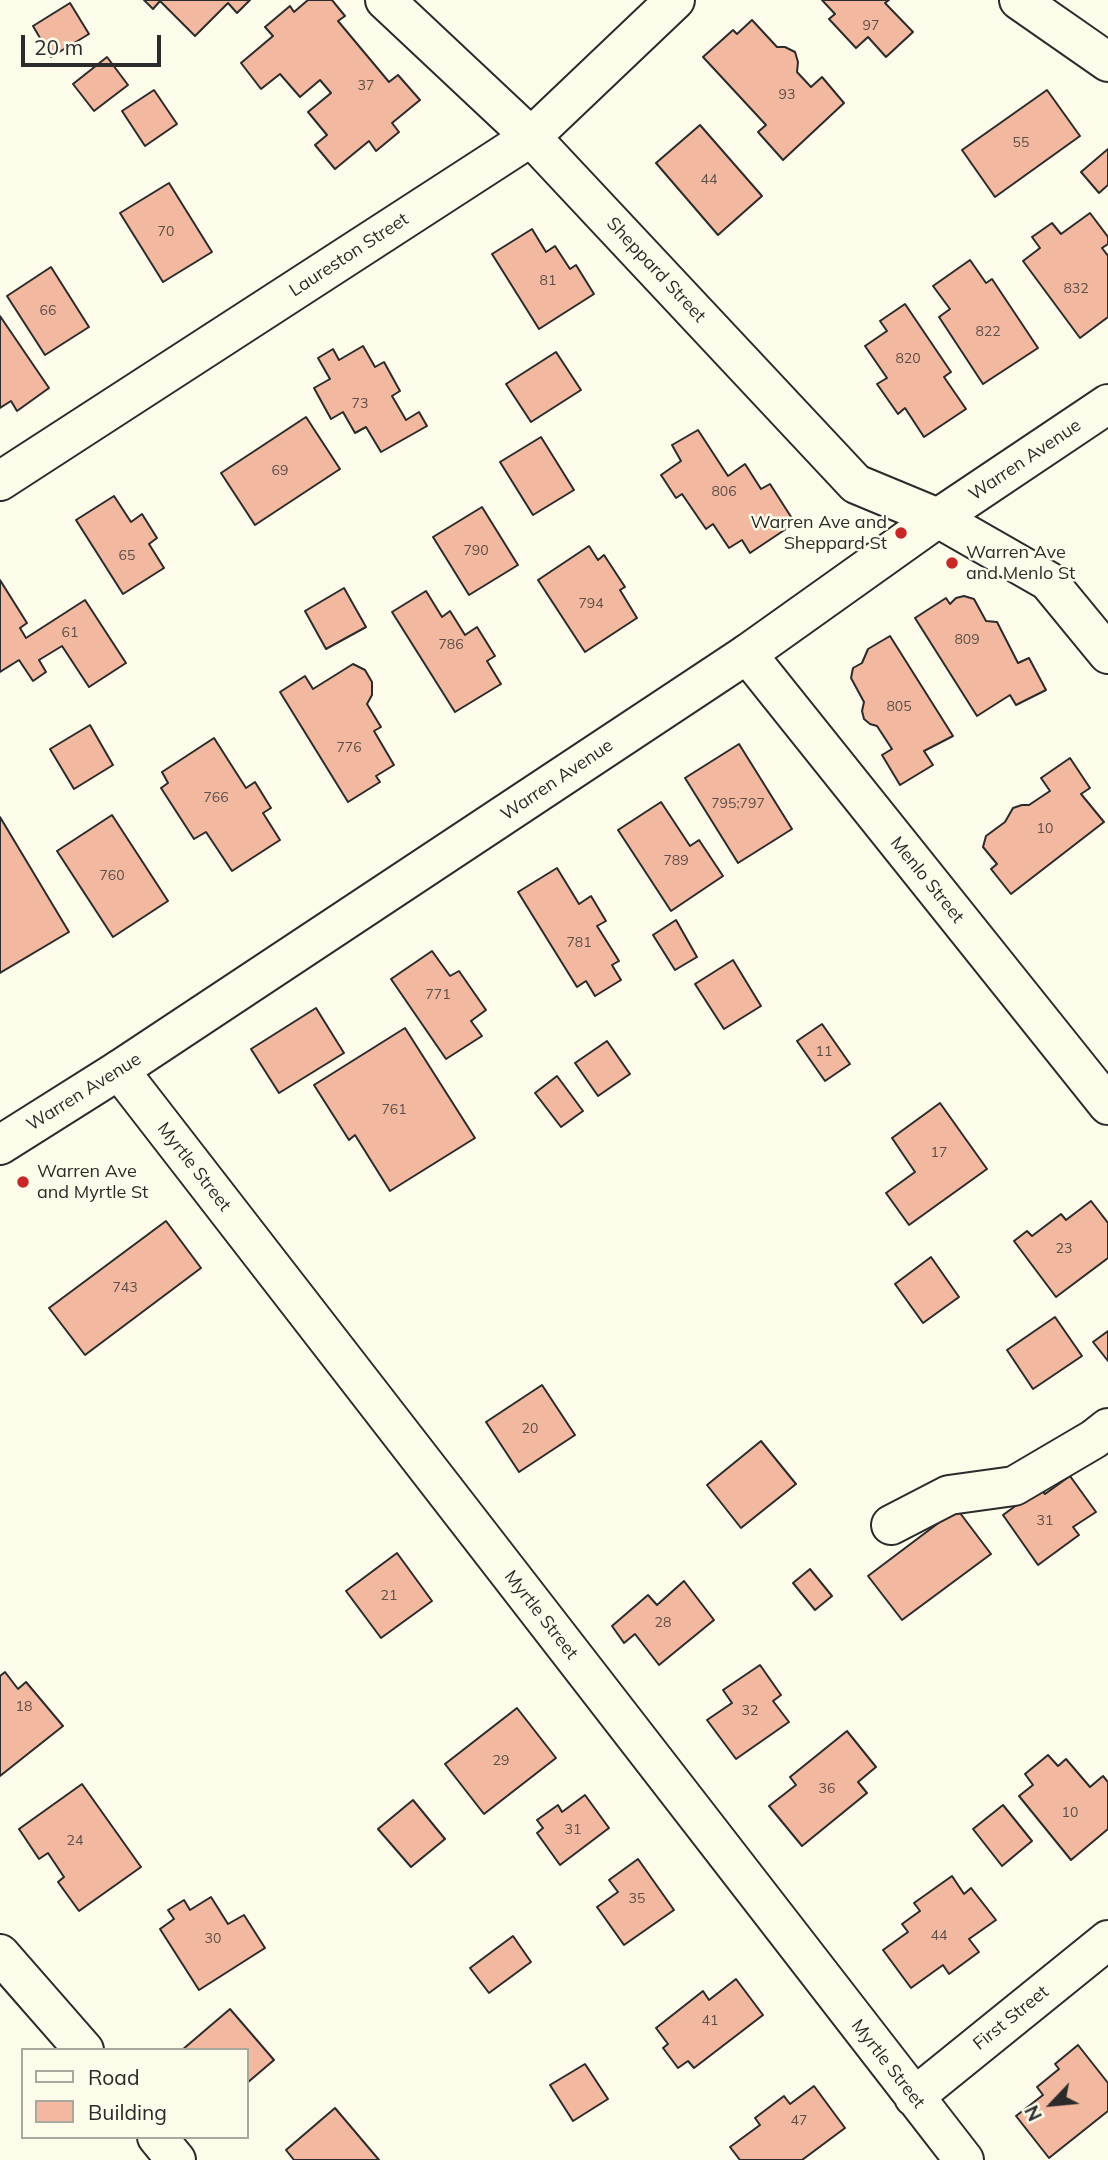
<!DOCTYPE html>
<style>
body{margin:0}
#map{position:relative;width:1108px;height:2160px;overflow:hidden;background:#fdfbea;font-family:Mulish,sans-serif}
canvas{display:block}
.legend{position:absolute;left:21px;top:2048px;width:228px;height:91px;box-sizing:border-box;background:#fdfbea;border:2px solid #a9a89e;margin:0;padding:9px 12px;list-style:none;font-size:21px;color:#2b2b2b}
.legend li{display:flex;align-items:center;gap:14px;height:35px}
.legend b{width:35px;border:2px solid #a9a89e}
.north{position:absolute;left:1017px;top:2069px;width:70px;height:70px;-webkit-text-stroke:5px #fdfbea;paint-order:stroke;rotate:244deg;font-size:19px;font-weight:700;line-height:28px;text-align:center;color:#2b2b2b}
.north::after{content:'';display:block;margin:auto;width:24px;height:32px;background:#2b2b2b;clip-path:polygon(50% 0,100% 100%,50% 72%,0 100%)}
.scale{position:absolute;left:21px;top:35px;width:140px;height:32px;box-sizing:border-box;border:4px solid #2b2b2b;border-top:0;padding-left:9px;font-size:21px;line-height:24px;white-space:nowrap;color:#2b2b2b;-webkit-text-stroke:5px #fdfbea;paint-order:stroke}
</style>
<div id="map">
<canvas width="1108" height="2160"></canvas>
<ul class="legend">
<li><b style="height:9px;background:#fdfbea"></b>Road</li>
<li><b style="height:19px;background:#f2b8a0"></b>Building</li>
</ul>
<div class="north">N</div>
<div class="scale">20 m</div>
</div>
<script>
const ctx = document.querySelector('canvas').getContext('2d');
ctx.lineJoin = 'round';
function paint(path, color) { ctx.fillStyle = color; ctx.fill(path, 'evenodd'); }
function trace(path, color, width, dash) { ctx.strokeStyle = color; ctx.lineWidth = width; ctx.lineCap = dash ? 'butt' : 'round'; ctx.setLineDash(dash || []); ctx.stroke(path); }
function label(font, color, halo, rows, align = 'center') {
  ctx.font = font + ' Mulish,sans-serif'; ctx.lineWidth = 5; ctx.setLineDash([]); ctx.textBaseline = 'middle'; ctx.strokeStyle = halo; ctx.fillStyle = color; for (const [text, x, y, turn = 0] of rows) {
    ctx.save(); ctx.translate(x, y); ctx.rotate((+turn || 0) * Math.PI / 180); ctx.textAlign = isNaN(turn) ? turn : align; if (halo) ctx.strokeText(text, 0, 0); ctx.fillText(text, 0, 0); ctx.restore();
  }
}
const building = new Path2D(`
 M 144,0 L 250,0 L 237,13 L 228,3 L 195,36 L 160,1 L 153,9 Z
 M 308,0 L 332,0 L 345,16 L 338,21 L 389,82 L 398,75 L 420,100 L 392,123 L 399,132 L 376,151 L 369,141 L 335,169 L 315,145 L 327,135 L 308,112 L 331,93 L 320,80 L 300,97 L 280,74 L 261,89 L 241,63 L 273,36 L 265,27 L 290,6 L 294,12 Z
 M 822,0 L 889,0 L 885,3 L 913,32 L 886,57 L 868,37 L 856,48 L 829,19 L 835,14 Z
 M 70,3 L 89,34 L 51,57 L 33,26 Z
 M 752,20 L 777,47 L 785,47 L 795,52 L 798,62 L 797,72 L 811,87 L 822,77 L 844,103 L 783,160 L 758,132 L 766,125 L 703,57 L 733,30 L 737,34 Z
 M 107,57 L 128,85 L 94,111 L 73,84 Z
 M 154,90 L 177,124 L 145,146 L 122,111 Z
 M 1047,90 L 1080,136 L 995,197 L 962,150 Z
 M 700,125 L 762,196 L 718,235 L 656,163 Z
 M 1108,149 L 1108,185 L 1099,193 L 1081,172 Z
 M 169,183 L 212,252 L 163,282 L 120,213 Z
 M 1090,213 L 1108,237 L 1108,244 L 1102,248 L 1108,256 L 1108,317 L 1080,338 L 1023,261 L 1040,248 L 1032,237 L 1052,223 L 1061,234 Z
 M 532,229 L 546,252 L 555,246 L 570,269 L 576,265 L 594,294 L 539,329 L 492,254 Z
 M 970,260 L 986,283 L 992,279 L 1038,348 L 983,384 L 939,317 L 950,309 L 933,286 Z
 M 51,267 L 89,327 L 45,355 L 7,296 Z
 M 905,304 L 951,372 L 944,377 L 966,409 L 924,437 L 905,408 L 898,414 L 877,384 L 887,378 L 865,346 L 887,331 L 880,321 Z
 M 0,316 L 49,388 L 17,411 L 11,401 L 0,408 Z
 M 363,346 L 375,367 L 384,362 L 400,391 L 392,396 L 406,420 L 419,412 L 427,426 L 381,452 L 366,427 L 355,433 L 343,412 L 331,419 L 314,388 L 330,379 L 318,358 L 333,349 L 339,360 Z
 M 556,352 L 581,390 L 531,422 L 506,384 Z
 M 306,417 L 340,469 L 255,525 L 221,473 Z
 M 698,430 L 728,476 L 745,464 L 761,489 L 770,484 L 795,523 L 750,553 L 742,540 L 729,548 L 713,524 L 706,529 L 682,494 L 676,498 L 661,475 L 681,461 L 672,445 Z
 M 541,437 L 574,490 L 533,515 L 500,462 Z
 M 114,496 L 131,522 L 142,514 L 157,538 L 149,544 L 164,568 L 123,594 L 76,520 Z
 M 482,507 L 518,565 L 469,595 L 433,537 Z
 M 589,546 L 598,560 L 604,555 L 625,587 L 620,590 L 637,618 L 585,652 L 538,580 Z
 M 0,580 L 27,623 L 20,628 L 26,638 L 85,600 L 126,663 L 89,687 L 62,646 L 39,660 L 46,672 L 33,681 L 19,660 L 0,672 Z
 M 344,588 L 366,627 L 326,649 L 305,611 Z
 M 426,591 L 442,617 L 450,611 L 465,635 L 477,627 L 495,656 L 487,661 L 501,684 L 455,712 L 392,612 Z
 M 964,596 L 974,599 L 986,621 L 997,622 L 1018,663 L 1029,658 L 1046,690 L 1016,705 L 1010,695 L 977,716 L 915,618 L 946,598 L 950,604 L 956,598 Z
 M 890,636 L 953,736 L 924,751 L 933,765 L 900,785 L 882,755 L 892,749 L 877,726 L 870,724 L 864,719 L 862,711 L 864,702 L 851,678 L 853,668 L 862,663 L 868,649 Z
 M 353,664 L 365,670 L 372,682 L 372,695 L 367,704 L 381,727 L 374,731 L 394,765 L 376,776 L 380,782 L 348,802 L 280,692 L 305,676 L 313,689 Z
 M 90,725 L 113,765 L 74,789 L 50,749 Z
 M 214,738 L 246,788 L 255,782 L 271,808 L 263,813 L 280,840 L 232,871 L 206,832 L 194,839 L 161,788 L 168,783 L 162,772 Z
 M 739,744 L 792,829 L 738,863 L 685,778 Z
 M 1070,758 L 1090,788 L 1081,794 L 1104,822 L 1011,894 L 991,869 L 997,864 L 983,847 L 986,836 L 1005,822 L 1013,808 L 1022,805 L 1029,805 L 1050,791 L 1041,778 Z
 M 661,802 L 690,846 L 699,840 L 723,876 L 671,911 L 618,830 Z
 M 112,815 L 168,901 L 113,937 L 57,851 Z
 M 0,817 L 69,932 L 0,973 Z
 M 557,868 L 579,904 L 591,896 L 606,921 L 597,926 L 619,961 L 612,965 L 621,980 L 595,996 L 586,981 L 577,987 L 518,892 Z
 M 676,920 L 697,957 L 675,970 L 653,935 Z
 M 432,951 L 450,976 L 459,971 L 486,1010 L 471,1021 L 482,1036 L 446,1059 L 391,979 Z
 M 733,960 L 761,1006 L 724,1029 L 695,984 Z
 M 316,1008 L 344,1053 L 279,1093 L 251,1049 Z
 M 822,1024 L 850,1064 L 825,1081 L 797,1041 Z
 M 405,1028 L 475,1138 L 390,1191 L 355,1135 L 349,1140 L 314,1085 Z
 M 607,1041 L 630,1074 L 598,1096 L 575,1063 Z
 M 557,1076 L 583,1111 L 561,1127 L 535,1093 Z
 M 940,1103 L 987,1169 L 909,1225 L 886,1193 L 915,1172 L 892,1138 Z
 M 1091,1201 L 1108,1223 L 1108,1258 L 1056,1297 L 1014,1241 L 1027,1231 L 1032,1236 L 1061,1214 L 1066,1220 Z
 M 166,1221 L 201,1268 L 85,1355 L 49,1308 Z
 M 931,1257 L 959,1297 L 923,1323 L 895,1284 Z
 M 1055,1317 L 1082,1356 L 1033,1389 L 1007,1350 Z
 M 1108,1331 L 1108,1361 L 1093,1342 Z
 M 542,1385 L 575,1435 L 519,1472 L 486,1422 Z
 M 761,1441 L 796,1484 L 741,1528 L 707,1485 Z
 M 1070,1476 L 1096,1512 L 1073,1527 L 1079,1535 L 1038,1565 L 1003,1515 L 1040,1488 L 1045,1494 Z
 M 957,1509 L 991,1554 L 902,1620 L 868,1576 Z
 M 397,1553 L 432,1601 L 381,1638 L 346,1591 Z
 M 810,1569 L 832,1596 L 815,1610 L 793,1583 Z
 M 684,1581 L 714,1620 L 659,1665 L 635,1634 L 624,1643 L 612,1626 L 648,1595 L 657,1605 Z
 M 760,1665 L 781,1695 L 773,1701 L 789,1722 L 736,1759 L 707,1720 L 732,1703 L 723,1690 Z
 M 5,1672 L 18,1689 L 26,1682 L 63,1726 L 0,1776 L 0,1676 Z
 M 517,1708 L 556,1758 L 484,1814 L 445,1764 Z
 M 847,1731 L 876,1767 L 858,1782 L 867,1793 L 802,1846 L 769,1806 L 796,1785 L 790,1777 Z
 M 1048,1755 L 1058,1766 L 1066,1759 L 1090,1787 L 1103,1776 L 1108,1782 L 1108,1829 L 1071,1860 L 1019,1796 L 1033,1785 L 1025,1774 Z
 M 82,1784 L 141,1867 L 79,1911 L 58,1882 L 64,1877 L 48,1853 L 39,1859 L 19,1829 Z
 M 585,1795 L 609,1828 L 560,1865 L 537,1833 L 543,1828 L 537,1820 L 558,1805 L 562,1812 Z
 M 413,1800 L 445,1839 L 411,1867 L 378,1829 Z
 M 1003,1805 L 1032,1841 L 1002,1866 L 973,1829 Z
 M 638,1859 L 674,1910 L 624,1945 L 597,1907 L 618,1892 L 609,1880 Z
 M 952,1876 L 964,1894 L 971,1888 L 996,1920 L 969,1939 L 979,1952 L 949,1974 L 943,1965 L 911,1988 L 883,1950 L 908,1932 L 902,1924 L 920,1911 L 914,1903 Z
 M 211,1897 L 228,1924 L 244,1915 L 265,1948 L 199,1990 L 160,1929 L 174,1919 L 168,1910 L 184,1900 L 190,1910 Z
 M 513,1936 L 531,1962 L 489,1993 L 470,1968 Z
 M 736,1979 L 763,2015 L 694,2068 L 688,2061 L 678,2068 L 663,2048 L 668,2044 L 656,2028 L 703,1991 L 709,2000 Z
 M 230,2009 L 274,2060 L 247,2083 L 247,2050 L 182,2050 Z
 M 1078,2045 L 1108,2083 L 1108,2111 L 1049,2158 L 1016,2116 L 1043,2095 L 1037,2087 L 1059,2069 L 1055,2064 Z
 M 585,2064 L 608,2099 L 573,2121 L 550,2085 Z
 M 814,2086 L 845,2128 L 802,2160 L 740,2160 L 730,2147 L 760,2125 L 755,2118 L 784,2096 L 790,2104 Z
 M 335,2108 L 379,2160 L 294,2160 L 286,2150 Z`);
paint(building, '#f2b8a0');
trace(building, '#2b2b2b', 2);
const minor = new Path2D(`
 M 385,0 L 531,137 L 856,484 L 938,518 L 1048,581 L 1108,654
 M 1019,0 L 1108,62
 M 0,481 L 531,137 L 675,0
 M 747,654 L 1108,1105
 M 119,1070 L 964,2160
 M 891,1525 L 949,1495 L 1014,1486 L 1094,1439 L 1108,1428
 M 0,1954 L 84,2050
 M 914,2097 L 1108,1940
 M 157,2137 L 176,2160`);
const major = new Path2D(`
 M 0,1145 L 119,1070 L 747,654 L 938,518 L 1108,404`);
trace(minor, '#2b2b2b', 42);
trace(major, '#2b2b2b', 42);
trace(minor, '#fdfbea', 38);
trace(major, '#fdfbea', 38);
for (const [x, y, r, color] of [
 [901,533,7,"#c62828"],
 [952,563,7,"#c62828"],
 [23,1182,7,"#c62828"]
]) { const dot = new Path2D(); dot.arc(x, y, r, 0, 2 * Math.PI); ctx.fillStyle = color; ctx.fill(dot); trace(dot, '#fdfbea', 2.5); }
label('14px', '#5d4e48', null, [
 ["97",871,26],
 ["37",366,86],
 ["93",787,95],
 ["55",1021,143],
 ["44",709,180],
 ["70",166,232],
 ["81",548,281],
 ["832",1076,289],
 ["66",48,311],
 ["822",988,332],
 ["820",908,359],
 ["73",360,404],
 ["69",280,471],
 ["806",724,492],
 ["790",476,551],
 ["65",127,556],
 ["794",591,604],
 ["61",70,633],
 ["809",967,640],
 ["786",451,645],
 ["805",899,707],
 ["776",349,748],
 ["766",216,798],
 ["795;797",738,804],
 ["10",1045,829],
 ["789",676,861],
 ["760",112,876],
 ["781",579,943],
 ["771",438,995],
 ["11",824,1052],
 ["761",394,1110],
 ["17",939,1153],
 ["23",1064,1249],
 ["743",125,1288],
 ["20",530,1429],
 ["31",1045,1521],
 ["21",389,1596],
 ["28",663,1623],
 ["18",24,1707],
 ["32",750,1711],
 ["29",501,1761],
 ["36",827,1789],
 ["10",1070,1813],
 ["31",573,1830],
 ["24",75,1841],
 ["35",637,1899],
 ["44",939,1936],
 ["30",213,1939],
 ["41",710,2021],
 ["47",799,2121]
]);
label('18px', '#2b2b2b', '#fdfbea', [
 ["Laureston Street",349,255,-33],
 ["Sheppard Street",656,270,47],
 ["Warren Avenue",1025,460,-34],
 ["Warren Avenue",557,780,-34],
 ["Menlo Street",927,880,51],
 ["Warren Avenue",84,1092,-32],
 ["Myrtle Street",194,1167,52],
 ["Myrtle Street",541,1615,52],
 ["First Street",1011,2018,-39],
 ["Myrtle Street",888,2064,52]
]);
label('18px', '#2b2b2b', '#fdfbea', [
 ["Warren Ave and",887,523,"right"],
 ["Sheppard St",887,544,"right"],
 ["Warren Ave",966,553],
 ["and Menlo St",966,574],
 ["Warren Ave",37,1172],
 ["and Myrtle St",37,1193]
], 'left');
</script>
